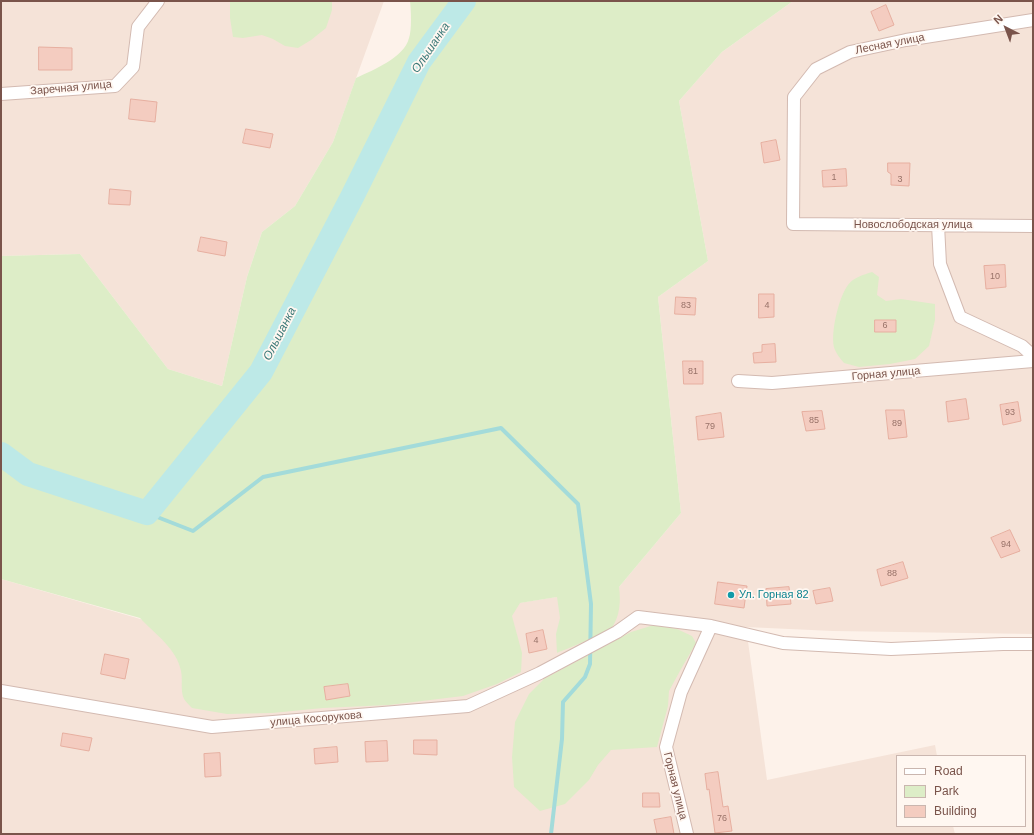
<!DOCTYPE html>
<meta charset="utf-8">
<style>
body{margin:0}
#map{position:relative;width:1034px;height:835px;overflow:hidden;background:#fdf2ea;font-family:Arial,sans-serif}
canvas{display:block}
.frame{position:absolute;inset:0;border:2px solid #7a544b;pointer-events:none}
.legend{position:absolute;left:896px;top:755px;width:130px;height:72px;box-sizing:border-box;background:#fff7f1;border:1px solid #cab6af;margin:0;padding:5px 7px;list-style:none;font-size:12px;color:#7a544b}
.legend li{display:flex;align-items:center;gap:8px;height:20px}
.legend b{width:20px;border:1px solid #cab6af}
.north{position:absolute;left:986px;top:8px;width:40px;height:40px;-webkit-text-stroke:3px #fff7f1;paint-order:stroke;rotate:318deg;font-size:11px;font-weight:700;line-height:16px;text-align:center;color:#7a544b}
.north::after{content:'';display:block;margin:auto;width:14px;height:18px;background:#7a544b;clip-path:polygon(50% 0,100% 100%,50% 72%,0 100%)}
</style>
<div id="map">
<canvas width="1034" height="835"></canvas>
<div class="frame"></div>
<ul class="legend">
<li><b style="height:5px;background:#fff"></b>Road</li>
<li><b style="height:11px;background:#ddedc7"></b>Park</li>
<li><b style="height:11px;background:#f4ccc0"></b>Building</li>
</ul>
<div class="north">N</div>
</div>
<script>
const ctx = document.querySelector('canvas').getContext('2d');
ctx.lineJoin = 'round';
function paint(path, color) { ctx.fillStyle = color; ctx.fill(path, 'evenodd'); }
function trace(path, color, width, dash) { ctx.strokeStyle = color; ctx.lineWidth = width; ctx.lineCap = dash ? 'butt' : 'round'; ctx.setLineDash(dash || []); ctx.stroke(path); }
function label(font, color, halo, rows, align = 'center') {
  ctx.font = font + ' Arial,sans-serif'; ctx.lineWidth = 3.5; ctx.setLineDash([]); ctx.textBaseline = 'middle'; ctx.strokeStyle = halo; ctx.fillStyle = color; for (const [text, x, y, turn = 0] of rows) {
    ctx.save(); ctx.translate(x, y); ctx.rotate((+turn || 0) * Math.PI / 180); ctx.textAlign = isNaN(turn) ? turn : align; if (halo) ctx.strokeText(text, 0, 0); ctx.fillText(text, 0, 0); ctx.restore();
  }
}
paint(new Path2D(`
 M 1,1 L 384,1 L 333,142 L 295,206 L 262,232 L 247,277 L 222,386 L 168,369 L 80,254 L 1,256 Z
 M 793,1 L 1033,1 L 1033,634 L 833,631 L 746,627 L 767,780 L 935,745 L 937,756 L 897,756 L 897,826 L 953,826 L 955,834 L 1,834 L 1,579 L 196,635 L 481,609 L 619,587 L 681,513 L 658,297 L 708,261 L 679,101 L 722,52 Z`), '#f5e3d8');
paint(new Path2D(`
 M 230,1 L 332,1 L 332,10 L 326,28 L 311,40 L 298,48 L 285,46 L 273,39 L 262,35 L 243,38 L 233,37 L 230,18 Z
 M 410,1 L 793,1 L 722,52 L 679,101 L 708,261 L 658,297 L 681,513 L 619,587 C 621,601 620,617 611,629 C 607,633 566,649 557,653 L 556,634 L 560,618 L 557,597 L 520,603 L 512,616 L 522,653 L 521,672 L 497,684 L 463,696 L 389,705 L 323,708 L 272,713 L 227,714 L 192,708 C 189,705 186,702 184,699 C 180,690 183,680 181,671 C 177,649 155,634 140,618 L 1,579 L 1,256 L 80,254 L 168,369 L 222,386 L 247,277 L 262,232 L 295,206 L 333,142 L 356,78 C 373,70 404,58 409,38 C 412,30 411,10 410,1 Z
 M 872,272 L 879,277 L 877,295 L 886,301 L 901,299 L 935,304 L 935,320 L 929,346 L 915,359 L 890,364 L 859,367 L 844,363 C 841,359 837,355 835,350 C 829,337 839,296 848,285 C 854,277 863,275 872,272 Z
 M 654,625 L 677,629 L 692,636 L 696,643 L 681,669 L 669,691 L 668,706 L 657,747 L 611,750 L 598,765 L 589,780 L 565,804 L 540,811 L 514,787 L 512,757 L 515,722 L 529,694 L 544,679 L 631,632 Z`), '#ddedc7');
trace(new Path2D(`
 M 147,513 L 193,531 L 263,477 L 501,428 L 578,504 L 591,604 L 590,664 L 585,677 L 563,702 L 562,739 L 551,834`), '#a3dbda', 4);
trace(new Path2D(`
 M 1,454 L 28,474 L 147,513 L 261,372 L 352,197 L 419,62 L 464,1`), '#bde9e7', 24);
const building = new Path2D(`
 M 886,5 L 894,25 L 879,31 L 871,12 Z
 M 39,47 L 72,48 L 72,70 L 39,70 Z
 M 131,99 L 157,102 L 155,122 L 129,119 Z
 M 246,129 L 273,134 L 270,148 L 243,143 Z
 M 776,140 L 780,160 L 764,163 L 761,143 Z
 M 888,163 L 910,163 L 909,186 L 891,185 L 891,174 L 888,172 Z
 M 846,169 L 847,186 L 823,187 L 822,171 Z
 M 110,189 L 131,191 L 130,205 L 109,204 Z
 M 201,237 L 227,242 L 225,256 L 198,251 Z
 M 1005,265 L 1006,287 L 986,289 L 984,266 Z
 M 759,294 L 774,294 L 774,317 L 759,318 Z
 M 676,297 L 696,298 L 695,315 L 675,314 Z
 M 875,320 L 896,320 L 896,332 L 875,332 Z
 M 775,344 L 776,362 L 754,363 L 753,353 L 762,352 L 762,345 Z
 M 683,361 L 703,361 L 703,384 L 684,384 Z
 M 966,399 L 969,419 L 948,422 L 946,402 Z
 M 1018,402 L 1021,421 L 1003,425 L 1000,405 Z
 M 886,410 L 904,410 L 907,437 L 889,439 Z
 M 822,411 L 825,429 L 806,431 L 802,412 Z
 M 721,413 L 724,437 L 698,440 L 696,417 Z
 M 1010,530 L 1020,551 L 1001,558 L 991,538 Z
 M 903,562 L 908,578 L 881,586 L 877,570 Z
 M 718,582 L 747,586 L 744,608 L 715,604 Z
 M 789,587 L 791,604 L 767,606 L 766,589 Z
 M 830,588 L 833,601 L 816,604 L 813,591 Z
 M 543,630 L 547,649 L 529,653 L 526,634 Z
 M 105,654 L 129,659 L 125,679 L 101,674 Z
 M 348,684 L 350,696 L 326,700 L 324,687 Z
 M 63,733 L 92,738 L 89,751 L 61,746 Z
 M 414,740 L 437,740 L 437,755 L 414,754 Z
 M 387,741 L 388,761 L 366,762 L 365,742 Z
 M 337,747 L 338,762 L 315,764 L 314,749 Z
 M 220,753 L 221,776 L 205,777 L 204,754 Z
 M 718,772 L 723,807 L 728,806 L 732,831 L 715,833 L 709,789 L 707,790 L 705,774 Z
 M 643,793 L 659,793 L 660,807 L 643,807 Z
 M 671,817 L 674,834 L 657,834 L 654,820 Z`);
paint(building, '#f4ccc0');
trace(building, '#e7afa0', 1);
const minor = new Path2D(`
 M 1033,20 L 906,40 L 850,52 L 816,69 L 794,97 L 793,224 L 1033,226
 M 1,94 L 115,86 L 133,67 L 138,27 L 158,1
 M 938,225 L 940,264 L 960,317 L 1022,346 L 1033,356
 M 738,381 L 772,383 L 1033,361
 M 1,691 L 212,727 L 468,706 L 540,673 L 617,632 L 638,617 L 711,626 L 783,643 L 891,649 L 1003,644 L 1033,644
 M 687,834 L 666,747 L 681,692 L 711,626`);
trace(minor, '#d3bab1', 14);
trace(minor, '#fff', 12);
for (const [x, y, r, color] of [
 [731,595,4,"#0f9aa8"]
]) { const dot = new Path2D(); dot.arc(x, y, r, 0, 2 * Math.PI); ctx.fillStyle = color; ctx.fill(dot); trace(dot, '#fff7f1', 1.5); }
label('9px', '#987268', null, [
 ["1",834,178],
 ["3",900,180],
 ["10",995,277],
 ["83",686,306],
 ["4",767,306],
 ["6",885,326],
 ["81",693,372],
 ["93",1010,413],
 ["85",814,421],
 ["89",897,424],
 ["79",710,427],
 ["94",1006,545],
 ["88",892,574],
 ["4",536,641],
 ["76",722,819]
]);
label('11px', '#7a544b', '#fff7f1', [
 ["Лесная улица",890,44,-11],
 ["Заречная улица",71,88,-5],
 ["Новослободская улица",913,225],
 ["Горная улица",886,374,-5],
 ["улица Косорукова",316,719,-5],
 ["Горная улица",675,786,76]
]);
label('11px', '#0d838f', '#fff7f1', [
 ["Ул. Горная 82",739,595]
], 'left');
label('italic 12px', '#3a7877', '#fff7f1', [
 ["Ольшанка",431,48,-56],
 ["Ольшанка",280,334,-63]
]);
</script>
